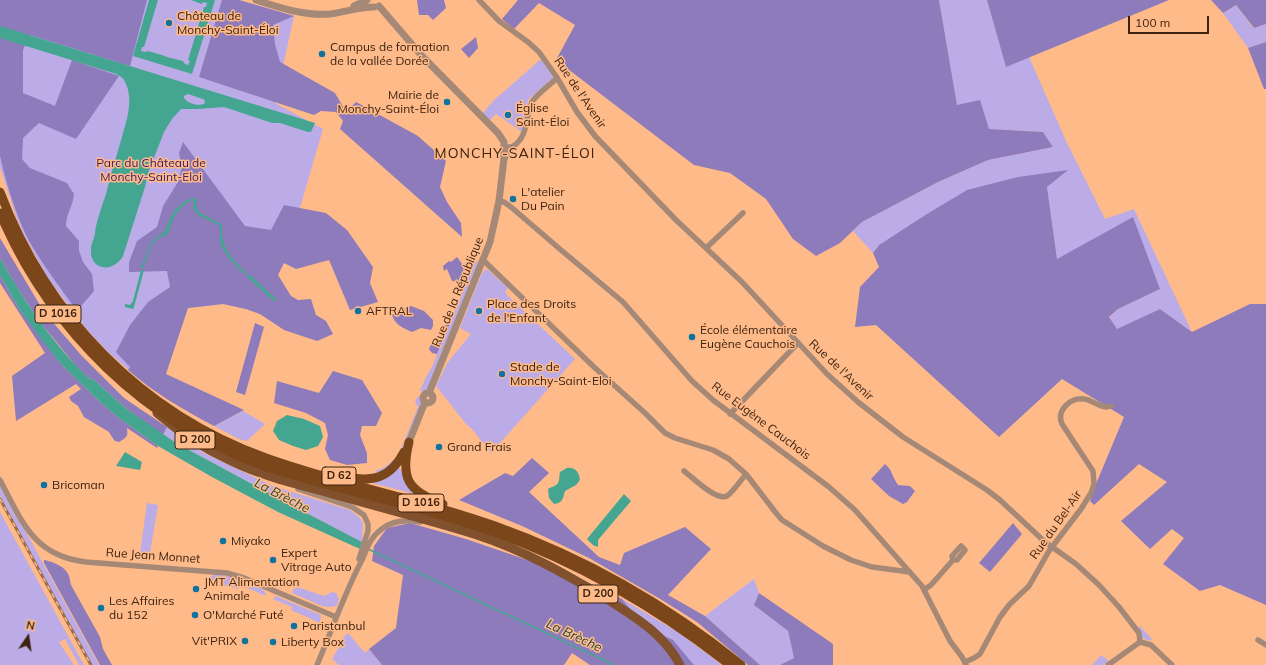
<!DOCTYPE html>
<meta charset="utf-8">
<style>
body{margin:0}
#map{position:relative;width:1266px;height:665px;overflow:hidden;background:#ffba8a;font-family:Mulish,sans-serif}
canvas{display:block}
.north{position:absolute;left:8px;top:617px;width:40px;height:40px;-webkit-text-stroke:3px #ffba8a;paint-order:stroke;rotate:13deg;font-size:11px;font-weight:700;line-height:16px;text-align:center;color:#3d230f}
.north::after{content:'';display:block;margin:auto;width:14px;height:18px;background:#3d230f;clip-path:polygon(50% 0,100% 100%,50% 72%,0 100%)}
.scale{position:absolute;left:1128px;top:16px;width:81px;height:18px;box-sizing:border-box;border:2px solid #3d230f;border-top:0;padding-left:5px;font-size:12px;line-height:14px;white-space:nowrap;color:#3d230f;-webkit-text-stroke:3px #ffba8a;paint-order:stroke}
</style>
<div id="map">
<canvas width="1266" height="665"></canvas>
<div class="north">N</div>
<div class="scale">100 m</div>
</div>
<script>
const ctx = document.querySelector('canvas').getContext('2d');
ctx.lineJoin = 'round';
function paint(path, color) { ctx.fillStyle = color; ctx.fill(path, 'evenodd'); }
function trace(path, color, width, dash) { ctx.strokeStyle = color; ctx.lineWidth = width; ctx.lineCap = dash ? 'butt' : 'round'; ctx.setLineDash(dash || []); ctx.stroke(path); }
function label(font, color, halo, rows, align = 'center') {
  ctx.font = font + ' Mulish,sans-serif'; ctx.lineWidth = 3; ctx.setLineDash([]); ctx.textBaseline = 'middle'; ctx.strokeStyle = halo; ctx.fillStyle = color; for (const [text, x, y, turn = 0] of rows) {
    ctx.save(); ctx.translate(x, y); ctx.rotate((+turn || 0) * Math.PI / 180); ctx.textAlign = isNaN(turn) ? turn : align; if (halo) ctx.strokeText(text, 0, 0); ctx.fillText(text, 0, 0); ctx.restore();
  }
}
paint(new Path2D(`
 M 0,0 L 239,0 L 294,16 L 275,103 L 323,129 L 290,242 L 260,314 L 246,309 L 223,304 L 188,308 L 158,393 L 138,378 L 108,352 L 91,334 L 79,320 L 47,277 L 23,233 L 16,216 L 0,167 Z
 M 939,0 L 987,0 L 1006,66 L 1029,57 L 1067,143 L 1105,219 L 1134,209 L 1192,332 L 1160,309 L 1117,330 L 1109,318 L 1118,309 L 1160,289 L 1057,259 L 1047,187 L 1067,170 L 900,232 L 879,245 L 873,253 L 853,231 L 862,222 L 938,182 L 988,160 L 1053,147 L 1043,132 L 988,129 L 957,106 Z
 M 1236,5 L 1253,28 L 1266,24 L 1266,42 L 1248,48 L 1223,13 Z
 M 541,59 L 553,76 L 553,78 L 528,100 L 522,132 L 496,114 L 489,121 L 482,114 L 493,101 Z
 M 476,259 L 478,264 L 427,390 L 424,392 L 420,391 L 426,377 L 432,367 Z
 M 486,269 L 488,270 L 508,288 L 505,292 L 506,294 L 575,359 L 491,453 L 472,429 L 466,424 L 436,386 L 448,362 L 471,334 L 460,328 L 482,273 Z
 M 418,396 L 421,398 L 422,401 L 399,458 L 391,467 L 375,475 L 376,471 L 385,467 L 398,456 L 418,407 L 415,402 Z
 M 243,411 L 265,424 L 247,441 L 239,439 L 214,426 Z
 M 167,427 L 188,441 L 204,453 L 273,486 L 350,510 L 359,517 L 363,523 L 362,542 L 291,505 L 176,443 L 163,435 Z
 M 399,467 L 415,494 L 372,483 C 386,479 389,478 399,467 Z
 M 0,485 L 99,665 L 92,665 L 0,496 Z
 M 147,503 L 158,505 L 149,559 L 148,561 L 139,560 Z
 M 0,512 L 84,665 L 79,665 L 65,639 L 59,642 L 74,665 L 0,665 Z
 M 216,574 L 235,578 L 262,589 L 265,592 L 266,596 L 240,585 L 238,589 L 230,586 L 222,585 L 222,581 L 209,580 L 210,577 Z
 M 754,579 L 759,593 L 754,605 L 788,631 L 794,658 L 780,665 L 760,665 L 705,616 Z
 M 297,587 L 324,596 L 332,592 L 336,593 L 339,599 L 337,606 L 328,607 L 322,606 L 292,593 L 293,590 Z
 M 276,596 L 321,615 L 320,623 L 291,610 L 292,607 L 273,599 Z
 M 622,599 L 678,632 L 722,665 L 694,665 L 645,627 Z
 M 1140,626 L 1152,639 L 1150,641 L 1142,638 L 1138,628 Z
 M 348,633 L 365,653 L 369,649 L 382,665 L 339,665 L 332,659 L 339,647 L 336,644 Z
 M 1101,655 L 1109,661 L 1103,665 L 1092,665 Z`), '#bbace8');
paint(new Path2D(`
 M 0,0 L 147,0 L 130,66 L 30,35 L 23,50 L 23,93 L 55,106 L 72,60 L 119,76 L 76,139 L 39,123 L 23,138 L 22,159 L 30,168 L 67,183 L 74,194 C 73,206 66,214 66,226 L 79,241 L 79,251 L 83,262 L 92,274 L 94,291 L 77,311 C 60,287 41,263 27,237 C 15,212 6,183 0,156 Z
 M 222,0 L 239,0 L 294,16 L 273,25 L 275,44 L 280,62 L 335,93 L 346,112 L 356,102 L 418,136 L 446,161 L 440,187 L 447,202 L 461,223 L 462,237 L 340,129 L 343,121 L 336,112 L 321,111 L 314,115 L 199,77 Z
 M 417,0 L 444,0 L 446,8 L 433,20 L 428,15 L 419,15 Z
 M 518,0 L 939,0 L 957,105 L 980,100 L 989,129 L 1043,132 L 1053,147 L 988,160 L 938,182 L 862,222 L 840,243 L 816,256 L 793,239 L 766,199 L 730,173 L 694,165 L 556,60 L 575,25 L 539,3 L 514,29 L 502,19 Z
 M 987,0 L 1169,0 L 1006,67 Z
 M 1211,0 L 1266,0 L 1266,24 L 1254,28 L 1236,5 L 1223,13 Z
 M 476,37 L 478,48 L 469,58 L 461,49 Z
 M 1266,42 L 1266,89 L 1264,89 L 1248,48 Z
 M 183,142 L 245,226 L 271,230 L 284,205 L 326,213 L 347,230 L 373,267 L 370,283 L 378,302 L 350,310 L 329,260 L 296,269 L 284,263 L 278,275 L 291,296 L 298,300 L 311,299 L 316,315 L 326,321 L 333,334 L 317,341 L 284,330 L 260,314 L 246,309 L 223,304 L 188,308 L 166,374 L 244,410 L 214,426 C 184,410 154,393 128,370 L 130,367 L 116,352 L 130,325 L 148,302 L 170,287 L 167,271 L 129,272 L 129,262 L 137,241 L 157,227 L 163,206 L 178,182 L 182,167 L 179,153 Z
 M 1068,170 L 1047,187 L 1057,259 L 1133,217 L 1160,289 L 1118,309 L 1109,317 L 1117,329 L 1160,309 L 1192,332 L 1250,304 L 1266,304 L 1266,605 L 1220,585 L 1200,591 L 1163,564 L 1184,538 L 1172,529 L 1150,549 L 1121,521 L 1167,482 L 1139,464 L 1094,505 L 1090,501 L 1096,484 L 1124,417 L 1062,379 L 999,437 L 876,325 L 855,327 L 860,287 L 879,267 L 873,253 L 879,245 L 927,214 L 967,190 L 1018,177 Z
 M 0,238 L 44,312 L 81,355 L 124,398 L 167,427 L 163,435 L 128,410 L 93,379 L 91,380 L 77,367 L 39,321 L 15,284 L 0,258 Z
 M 457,257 L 466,269 L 467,275 L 463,282 L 452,281 L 447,269 L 444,271 L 443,266 L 449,261 L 451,262 Z
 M 0,275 L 18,307 L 61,364 L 99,401 L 119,418 L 158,446 L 157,448 L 127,428 C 128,437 127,437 119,442 L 115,441 L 112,437 L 109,432 L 84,417 L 78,406 L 71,401 L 69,397 L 81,389 L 76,384 L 16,421 L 12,376 L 45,353 L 0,283 Z
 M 411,306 L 424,311 L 433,320 L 433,326 L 431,330 L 421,328 L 412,332 C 403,328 395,325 392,315 L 397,311 Z
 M 453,316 L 437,354 L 432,353 L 429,349 L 432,342 L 442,331 L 450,317 Z
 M 255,323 L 264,327 L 245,395 L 236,392 Z
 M 333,371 L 362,380 L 382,413 L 376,426 L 362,426 L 360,435 L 367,453 L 367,463 L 347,465 L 330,460 L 325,449 L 328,435 L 325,423 L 306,413 L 274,403 L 277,381 L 319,393 Z
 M 532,458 L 549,473 L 529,492 L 599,557 L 620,565 L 624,553 L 685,527 L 711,549 L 668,595 L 705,616 L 760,665 L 748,665 L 697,622 L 662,600 L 589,558 L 522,526 L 459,500 L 505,473 L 513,476 Z
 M 885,464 C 893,471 892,477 898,485 L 910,486 L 915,491 L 907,502 L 903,504 L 889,496 L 871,479 Z
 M 410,523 L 466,539 L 577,577 L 622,599 L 645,627 L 673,640 L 694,665 L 590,665 L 572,653 L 564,665 L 382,665 L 369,649 L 396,628 L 403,575 L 372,561 L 374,546 L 387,528 Z
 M 1013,523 L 1022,534 L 990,572 L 979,563 Z
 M 44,560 L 45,560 C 55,563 65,566 69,576 C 70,579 70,582 71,585 L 100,637 L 103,649 L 112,665 L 100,665 L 44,563 Z
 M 759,593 L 833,644 L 833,665 L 780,665 L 794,658 L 788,631 L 754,605 Z`), '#8d7bbc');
paint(new Path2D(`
 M 149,0 L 158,0 L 144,47 L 142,47 L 141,51 L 145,52 L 148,51 L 162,55 L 167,57 L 183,61 L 185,64 L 188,65 L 190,61 L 188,60 L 204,7 L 206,7 L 207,3 L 203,2 L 202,4 L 191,0 L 215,0 L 192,74 L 133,56 Z
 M 0,26 L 315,123 L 311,132 L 308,132 L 280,123 L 272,123 L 224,107 L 198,109 L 181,109 L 172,119 L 164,132 L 148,173 L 145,187 L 123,256 C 113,274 89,270 91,249 C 91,243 95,238 95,232 C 97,219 102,206 106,194 C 110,177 115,161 120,144 C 125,125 135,101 125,82 C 123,76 116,74 110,72 L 0,38 ZM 188,94 L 203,99 L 205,101 L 204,104 C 198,106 188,104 184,98 L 184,96 Z
 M 193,198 L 196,199 L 197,209 L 200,213 L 221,224 C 224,229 221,235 223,240 C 225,251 238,266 247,273 L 245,274 C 237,268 222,252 220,241 C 219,235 222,230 219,225 L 198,215 L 193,208 L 194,203 L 192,200 C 183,204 175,213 172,222 C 170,225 171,229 169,231 C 167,236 163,236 159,238 C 149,244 146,258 144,268 L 141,268 L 147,251 L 152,241 L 165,231 L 171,216 L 176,209 L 185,201 Z
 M 0,258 C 25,302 53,345 91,380 L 93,379 L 128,410 L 176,443 L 291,505 L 362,542 L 360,549 L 278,512 L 212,477 L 158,446 L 119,418 L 99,401 L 61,364 L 39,336 L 18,307 L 0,275 Z
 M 141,270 L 144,270 L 134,307 L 133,309 L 125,307 L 125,304 L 130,305 L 133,301 Z
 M 249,274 L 276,299 L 275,302 L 247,277 Z
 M 287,415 L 304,419 L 320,426 L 323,437 L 318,446 L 306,450 L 293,446 L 279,440 L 273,431 L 277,421 Z
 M 125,452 L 142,462 L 140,470 L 116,466 Z
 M 567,468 C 575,467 579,472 580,480 L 576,485 L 565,491 C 563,498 563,503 554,504 L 549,498 L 548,489 C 551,487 556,486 557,484 C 560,482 559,475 560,472 Z
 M 624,494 L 631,501 L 598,540 L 598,547 L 593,545 L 587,539 Z`), '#44a690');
trace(new Path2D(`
 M 368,549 L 614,665`), '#44a690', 1.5);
trace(new Path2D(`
 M 479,0 L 499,21 L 528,42 L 539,52 L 556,76 L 577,112 L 595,136 L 676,220 L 742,282 L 827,374 L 858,402 L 903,437 L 987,490 L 1000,500 L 1045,542 L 1076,564 L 1099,585 L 1119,607 L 1139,633 L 1140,642 L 1151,645 L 1172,665
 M 505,147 L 512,147 C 529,137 525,117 532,102 C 537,94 550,85 557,78
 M 504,160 L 514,146
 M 499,201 L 504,202 L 511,207 L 561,250 L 623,302 L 692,381 L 713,400 L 829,487 L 855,510 L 922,586 L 950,641 L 962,657 L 966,665
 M 706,248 L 743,213
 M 483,260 L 595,368 L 645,413 L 665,433 L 675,438 L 713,450 L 729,459 L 746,474 L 776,513 L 782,520 L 823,546 L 851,560 L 872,567 L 910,572
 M 730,414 L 797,344
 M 684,471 C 693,478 716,501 727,496 C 732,493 741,480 746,474
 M 0,480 C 22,521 33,556 86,562 L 227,573 L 244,578 L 336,617
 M 298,489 L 352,507 L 364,515 L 368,524 L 368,531 L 359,559
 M 924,590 L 931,585 L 953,560 L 957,560 L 965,550 L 961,546 L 952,556 L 953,560
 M 1258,640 L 1266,645
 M 965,662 L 974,658 L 980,654 L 1000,617 L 1009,605 L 1029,586 L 1049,551 L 1081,509 L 1091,493 L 1094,484 L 1093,471 L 1062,424 C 1056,410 1071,397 1084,399 C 1094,400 1101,410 1111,406
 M 317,665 C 332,630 344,594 362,560 C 366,551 369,540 377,533 C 389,521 404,519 420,522
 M 1108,665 L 1140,642`), '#a58976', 5.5);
trace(new Path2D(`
 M 256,0 C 280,8 305,16 330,14 C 345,12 359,7 374,7
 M 354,6 L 367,0
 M 379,6 L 422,56 L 498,133 L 504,142 L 504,158 L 499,201 L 490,242 L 429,393
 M423 398a5 5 0 1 1 10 0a5 5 0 1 1-10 0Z
 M 409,442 L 425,402`), '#a58976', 7);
trace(new Path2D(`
 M 157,413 C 178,431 205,449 231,461 C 260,475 291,483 322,491 C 374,506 426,519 477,535 C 525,551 564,573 607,599 C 635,617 664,634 680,665`), '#81502c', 9);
trace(new Path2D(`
 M 0,192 C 47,316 141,413 266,458 C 341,485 420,499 495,526 C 585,558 667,605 741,665
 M 0,213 C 50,331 146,424 267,467 C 292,475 318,482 344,489 C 394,502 445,515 494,532 C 580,563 659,609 730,665
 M 409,442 C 400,479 408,491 443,504
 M 344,477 C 373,482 390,479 404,452`), '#7a461a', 9);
const rail = new Path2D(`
 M 0,499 L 91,665`);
trace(rail, '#9d6d4c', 3);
trace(rail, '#ffba8a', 1.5, [4.5]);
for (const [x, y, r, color] of [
 [169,23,4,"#10729f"],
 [322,54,4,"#10729f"],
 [447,102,4,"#10729f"],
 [508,115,4,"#10729f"],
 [513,199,4,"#10729f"],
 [358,311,4,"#10729f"],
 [479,311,4,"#10729f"],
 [692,337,4,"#10729f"],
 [502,374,4,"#10729f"],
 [439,447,4,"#10729f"],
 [44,485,4,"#10729f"],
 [223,541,4,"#10729f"],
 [273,560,4,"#10729f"],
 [196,589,4,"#10729f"],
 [101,608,4,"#10729f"],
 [195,615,4,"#10729f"],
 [294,626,4,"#10729f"],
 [245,641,4,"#10729f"],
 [273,642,4,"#10729f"]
]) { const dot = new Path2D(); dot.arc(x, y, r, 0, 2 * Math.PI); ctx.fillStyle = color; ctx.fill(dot); trace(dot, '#ffba8a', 1.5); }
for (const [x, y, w] of [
 [58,314,46],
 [195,440,40],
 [339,476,34],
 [421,503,46],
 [598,594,40]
]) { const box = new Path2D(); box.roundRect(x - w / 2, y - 9, w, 18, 3); ctx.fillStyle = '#ffba8a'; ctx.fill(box); trace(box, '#3d230f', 1); }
label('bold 11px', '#3d230f', null, [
 ["D 1016",58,314],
 ["D 200",195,440],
 ["D 62",339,476],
 ["D 1016",421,503],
 ["D 200",598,594]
]);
label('12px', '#3d230f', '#ffba8a', [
 ["Château de",177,16],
 ["Monchy-Saint-Éloi",177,30],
 ["Campus de formation",330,47],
 ["de la vallée Dorée",330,61],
 ["Mairie de",439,95,"right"],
 ["Monchy-Saint-Éloi",439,109,"right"],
 ["Église",516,108],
 ["Saint-Éloi",516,122],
 ["L'atelier",521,192],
 ["Du Pain",521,206],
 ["Place des Droits",487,304],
 ["de l'Enfant",487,318],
 ["AFTRAL",366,311],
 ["École élémentaire",700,330],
 ["Eugène Cauchois",700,344],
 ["Stade de",510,367],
 ["Monchy-Saint-Eloi",510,381],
 ["Grand Frais",447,447],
 ["Bricoman",52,485],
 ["Miyako",231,541],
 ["Expert",281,553],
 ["Vitrage Auto",281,567],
 ["JMT Alimentation",204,582],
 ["Animale",204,596],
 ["Les Affaires",109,601],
 ["du 152",109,615],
 ["O'Marché Futé",203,615],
 ["Paristanbul",302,626],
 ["Vit'PRIX",237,641,"right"],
 ["Liberty Box",281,642]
], 'left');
label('12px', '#3d230f', '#ffba8a', [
 ["Rue de l'Avenir",580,93,56],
 ["Rue de la République",458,292,-68],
 ["Rue de l'Avenir",841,370,43],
 ["Rue Eugène Cauchois",761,421,37],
 ["Rue du Bel-Air",1056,525,-55],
 ["Rue Jean Monnet",153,556,4]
]);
label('12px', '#381a67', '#ffba8a', [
 ["Parc du Château de",151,163],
 ["Monchy-Saint-Eloi",151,177]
]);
label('italic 13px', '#1e493f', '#ffba8a', [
 ["La Brèche",282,496,27],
 ["La Brèche",574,636,25]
]);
ctx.letterSpacing = '1px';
label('14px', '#3d230f', '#ffba8a', [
 ["MONCHY-SAINT-ÉLOI",515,154]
]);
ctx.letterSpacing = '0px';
</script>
